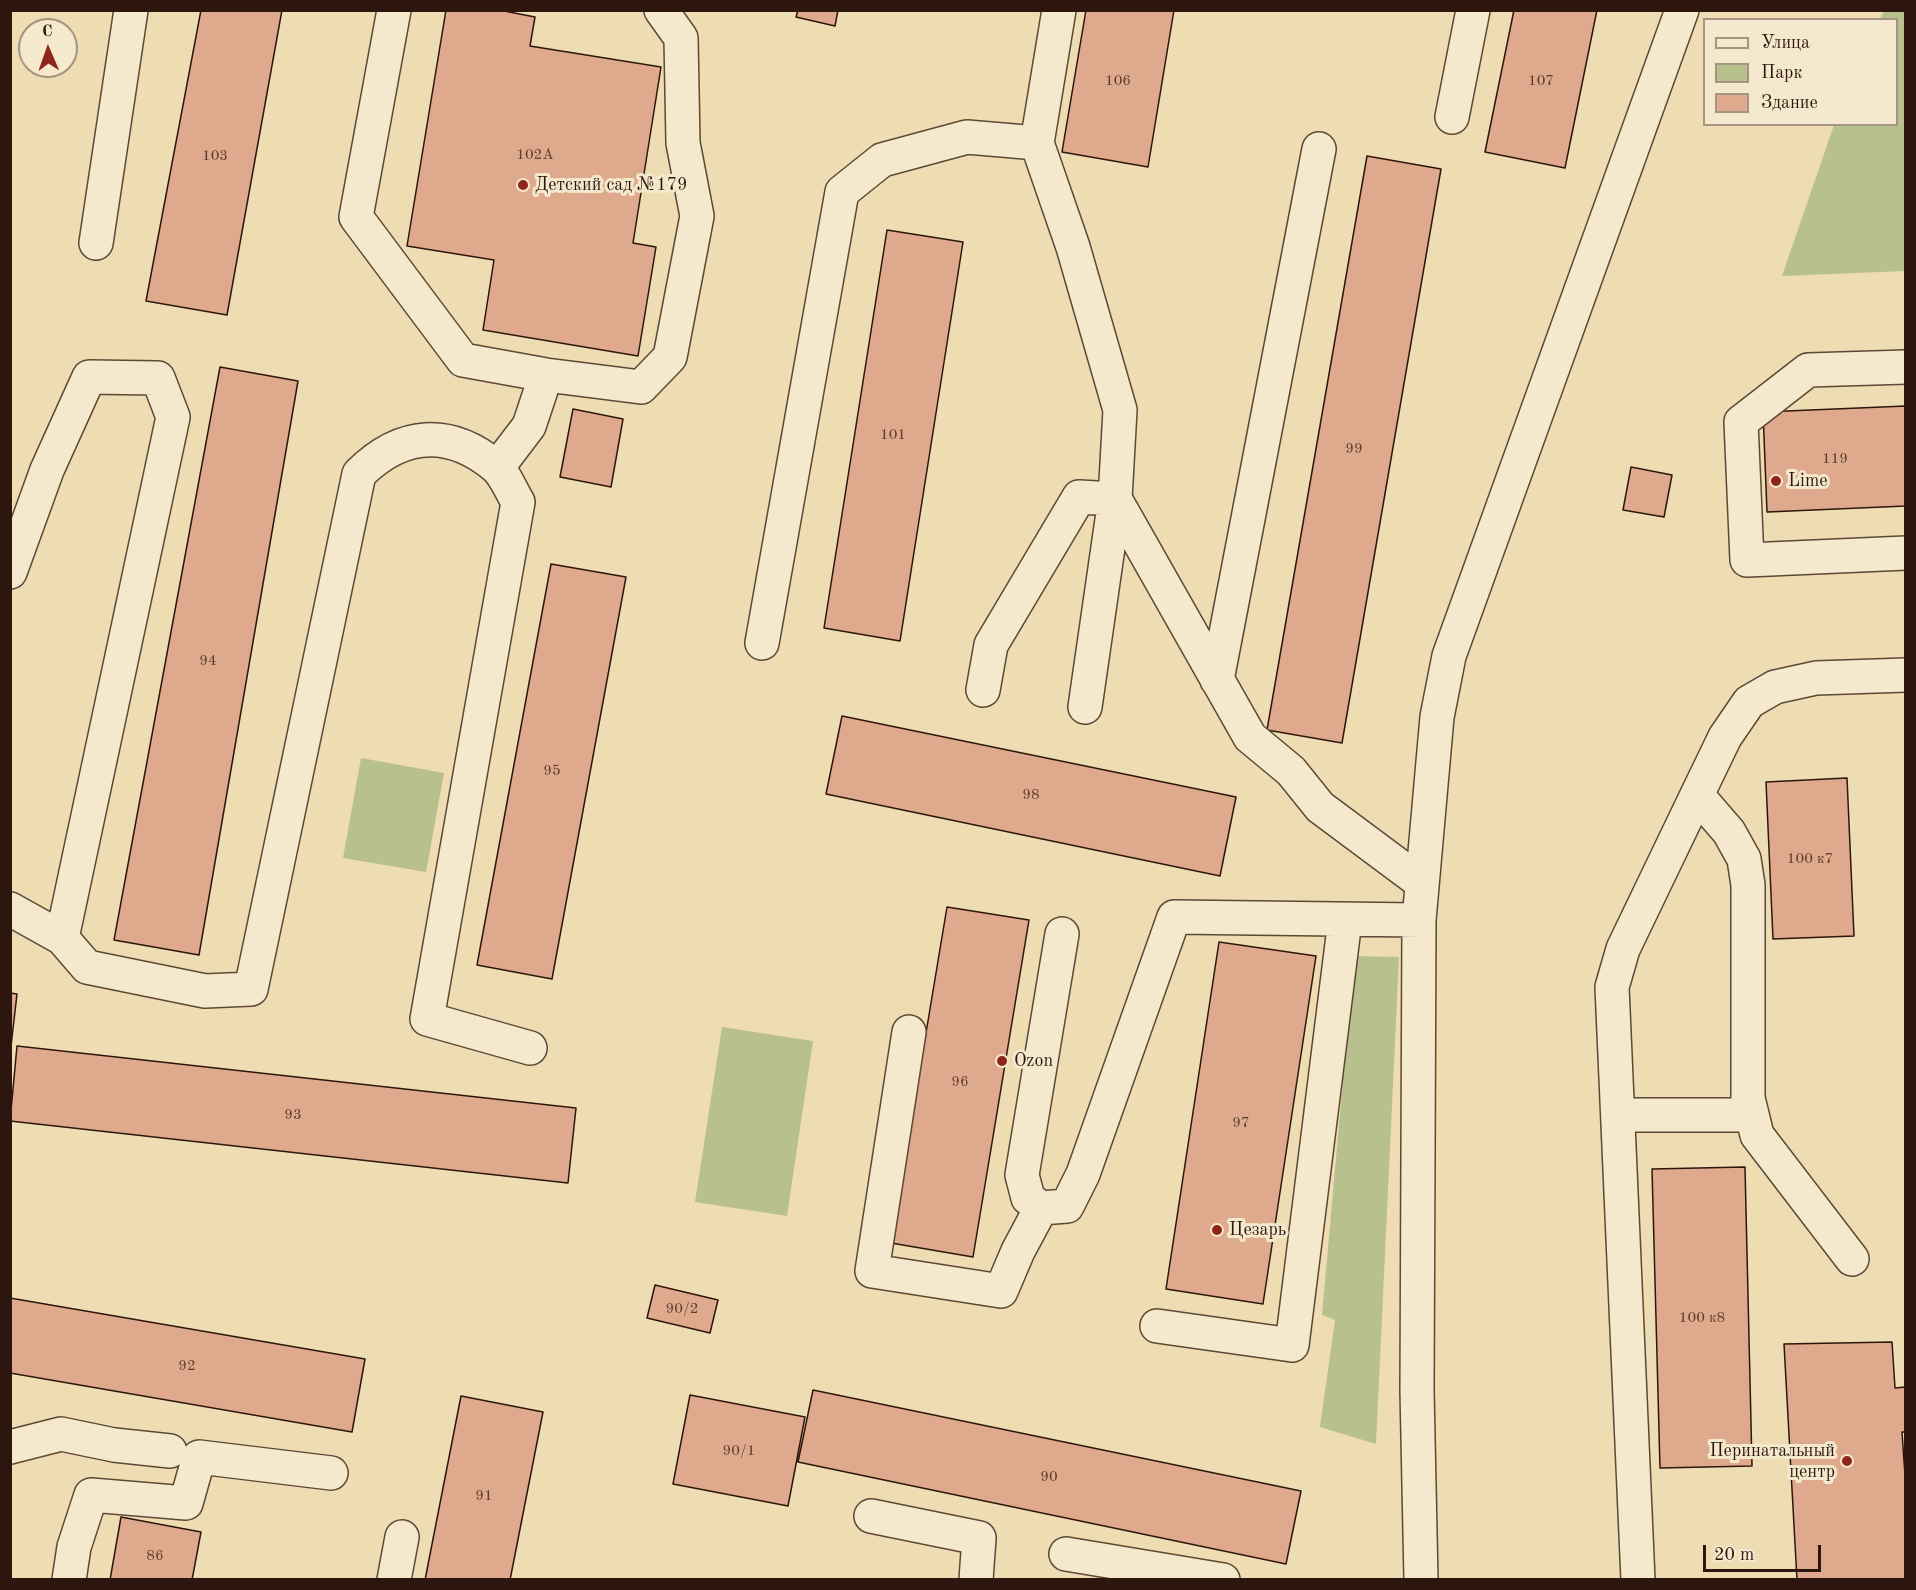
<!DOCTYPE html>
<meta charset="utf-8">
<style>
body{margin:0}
#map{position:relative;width:1916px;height:1590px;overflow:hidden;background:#eedcb2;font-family:"Old Standard TT",serif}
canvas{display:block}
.frame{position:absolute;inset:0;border:12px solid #2d160e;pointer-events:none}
.legend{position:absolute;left:1703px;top:18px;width:195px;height:108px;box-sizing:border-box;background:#f4e8cd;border:2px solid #a49481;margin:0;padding:8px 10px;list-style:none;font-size:18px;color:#2d160e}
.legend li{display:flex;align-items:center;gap:12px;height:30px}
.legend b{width:30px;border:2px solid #a49481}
.north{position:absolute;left:18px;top:18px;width:60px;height:60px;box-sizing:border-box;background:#f4e8cd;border:2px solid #a49481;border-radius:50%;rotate:358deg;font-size:16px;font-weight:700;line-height:24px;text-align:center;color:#2d160e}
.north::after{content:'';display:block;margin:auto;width:21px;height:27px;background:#8f2418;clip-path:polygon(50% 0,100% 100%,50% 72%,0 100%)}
.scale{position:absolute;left:1703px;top:1545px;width:118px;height:27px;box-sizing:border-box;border:3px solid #2d160e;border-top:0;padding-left:8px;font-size:18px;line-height:21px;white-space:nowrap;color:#2d160e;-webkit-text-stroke:4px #f4e8cd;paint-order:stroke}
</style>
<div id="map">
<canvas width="1916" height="1590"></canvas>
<div class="frame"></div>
<ul class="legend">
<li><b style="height:8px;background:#f4e8cd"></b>Улица</li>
<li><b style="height:16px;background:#b8c08d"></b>Парк</li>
<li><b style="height:16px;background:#dfa98d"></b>Здание</li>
</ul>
<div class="north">С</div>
<div class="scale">20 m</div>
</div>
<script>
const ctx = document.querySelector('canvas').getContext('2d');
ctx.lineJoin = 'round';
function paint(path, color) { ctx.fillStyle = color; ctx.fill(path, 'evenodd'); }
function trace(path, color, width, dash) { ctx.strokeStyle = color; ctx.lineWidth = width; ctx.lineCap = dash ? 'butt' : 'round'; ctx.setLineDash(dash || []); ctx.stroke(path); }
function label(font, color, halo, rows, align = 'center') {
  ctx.font = font + ' "Old Standard TT",serif'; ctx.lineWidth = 6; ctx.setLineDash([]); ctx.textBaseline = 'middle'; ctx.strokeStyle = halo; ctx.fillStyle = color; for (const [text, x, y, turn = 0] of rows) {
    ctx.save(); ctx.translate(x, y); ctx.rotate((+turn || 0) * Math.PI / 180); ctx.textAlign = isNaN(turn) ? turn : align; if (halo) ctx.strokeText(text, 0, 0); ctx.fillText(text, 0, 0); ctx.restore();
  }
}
paint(new Path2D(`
 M 1884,11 L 1905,11 L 1905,271 L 1782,276 L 1834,125 L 1896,124 L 1896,20 L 1880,19 Z
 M 361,758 L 444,773 L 426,872 L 343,858 Z
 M 1354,956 L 1399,957 L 1376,1444 L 1320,1427 L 1335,1320 L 1322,1315 Z
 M 722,1027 L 813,1041 L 787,1216 L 695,1202 Z`), '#b8c08d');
const building = new Path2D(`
 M 201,10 L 282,10 L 227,315 L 146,301 Z
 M 446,10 L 499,10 L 535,17 L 530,46 L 661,67 L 633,243 L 656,247 L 638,356 L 483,330 L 494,260 L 407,246 Z
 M 798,10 L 838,10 L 835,26 L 796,17 Z
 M 1086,10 L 1174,10 L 1148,167 L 1062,152 Z
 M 1514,10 L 1597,10 L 1565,168 L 1485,152 Z
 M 1367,156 L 1441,169 L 1342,743 L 1267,730 Z
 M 887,230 L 963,242 L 900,641 L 824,628 Z
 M 220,367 L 298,381 L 199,955 L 114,940 Z
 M 1906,406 L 1906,506 L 1767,512 L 1763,412 Z
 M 573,409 L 623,419 L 611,487 L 560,477 Z
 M 1631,467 L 1672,475 L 1664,517 L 1623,510 Z
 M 551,564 L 626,577 L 552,979 L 477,965 Z
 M 842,716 L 1236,797 L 1220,876 L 826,794 Z
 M 1847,778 L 1854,936 L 1773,939 L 1766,782 Z
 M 947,907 L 1029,920 L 973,1257 L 891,1243 Z
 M 1219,942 L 1316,956 L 1263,1304 L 1166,1289 Z
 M 10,993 L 17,994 L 10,1055 Z
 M 17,1046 L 576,1108 L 568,1183 L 10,1121 Z
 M 1745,1167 L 1752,1466 L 1660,1468 L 1652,1169 Z
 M 655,1285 L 718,1300 L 710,1333 L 647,1318 Z
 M 10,1298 L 365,1359 L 352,1432 L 10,1373 Z
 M 1892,1342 L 1895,1388 L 1906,1387 L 1906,1432 L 1902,1432 L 1906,1490 L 1906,1580 L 1797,1580 L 1784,1344 Z
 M 813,1390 L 1301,1491 L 1286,1564 L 798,1462 Z
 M 690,1395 L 805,1417 L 788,1506 L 673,1484 Z
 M 461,1396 L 543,1412 L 510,1580 L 425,1580 Z
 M 121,1517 L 201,1532 L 192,1580 L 110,1580 Z`);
paint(building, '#dfa98d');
trace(building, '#2d160e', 1.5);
const minor = new Path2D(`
 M 394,10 L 356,217 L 463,360 L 546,375 L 641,387 L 670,357 L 697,216 L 683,143 L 681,38 L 661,10
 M 1059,10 L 1037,143 L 1073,247 L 1120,410 L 1115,499 L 1250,737 L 1291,771 L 1320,807 L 1422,883
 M 1452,117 L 1473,10
 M 96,243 L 131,10
 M 1906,367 L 1808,370 L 1741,422 L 1747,560 L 1906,553
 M 497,468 L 529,426 L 546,375
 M 10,572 L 47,470 L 89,377 L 158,378 L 173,417 L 62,938 L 87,967 L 205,991 L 251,989 L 359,474 C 401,432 449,428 495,466 C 505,474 511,491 518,502 L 427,1019 L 530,1048
 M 762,643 L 842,192 L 882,160 L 967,137 L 1037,143
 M 1217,680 L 1319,149
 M 983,690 L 991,645 L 1079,497 L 1115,499 L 1085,707
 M 1697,795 L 1729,832 L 1744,859 L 1748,885 L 1748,1098 L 1757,1135 L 1852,1259
 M 10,909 L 62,938
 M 1062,934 L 1022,1175 L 1028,1198 L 1041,1208 L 1067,1206 L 1083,1174 L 1174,917 L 1419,920
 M 909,1032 L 872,1271 L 1001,1291 L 1018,1251 L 1041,1208
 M 1618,1115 L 1752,1115
 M 1157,1326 L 1292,1345 L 1345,920
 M 10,1447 L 61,1434 L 114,1445 L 170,1451
 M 871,1516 L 979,1538 L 976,1580
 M 1066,1554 L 1223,1580
 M 69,1580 L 74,1547 L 91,1495 L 186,1503 L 199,1457 L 331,1473
 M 394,1580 L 402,1537
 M 1421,1580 L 1417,1390 L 1419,920 L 1437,717 L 1449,656 L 1682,10
 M 1638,1580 L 1612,987 L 1623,949 L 1697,795 L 1725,737 L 1749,702 L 1775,687 L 1816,678 L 1906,675`);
trace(minor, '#5d4837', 36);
trace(minor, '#f4e8cd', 33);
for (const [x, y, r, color] of [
 [523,185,6,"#8f2418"],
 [1776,481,6,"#8f2418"],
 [1002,1061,6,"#8f2418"],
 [1217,1230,6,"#8f2418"],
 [1847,1461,6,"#8f2418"]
]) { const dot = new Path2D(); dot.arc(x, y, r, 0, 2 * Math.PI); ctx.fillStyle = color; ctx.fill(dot); trace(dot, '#f4e8cd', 2); }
label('15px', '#5a3b2e', null, [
 ["106",1118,81],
 ["107",1541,81],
 ["102А",535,155],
 ["103",215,156],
 ["101",893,435],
 ["99",1354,449],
 ["119",1835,459],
 ["94",208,661],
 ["95",552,771],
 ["98",1031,795],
 ["100 к7",1810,859],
 ["96",960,1082],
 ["93",293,1115],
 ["97",1241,1123],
 ["90/2",682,1309],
 ["100 к8",1702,1318],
 ["92",187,1366],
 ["90/1",739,1451],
 ["90",1049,1477],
 ["91",484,1496],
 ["86",155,1556]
]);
label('18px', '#2d160e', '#f4e8cd', [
 ["Детский сад №179",535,185],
 ["Lime",1788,481],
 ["Ozon",1014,1061],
 ["Цезарь",1229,1230],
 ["Перинатальный",1835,1451,"right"],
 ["центр",1835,1472,"right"]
], 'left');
</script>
